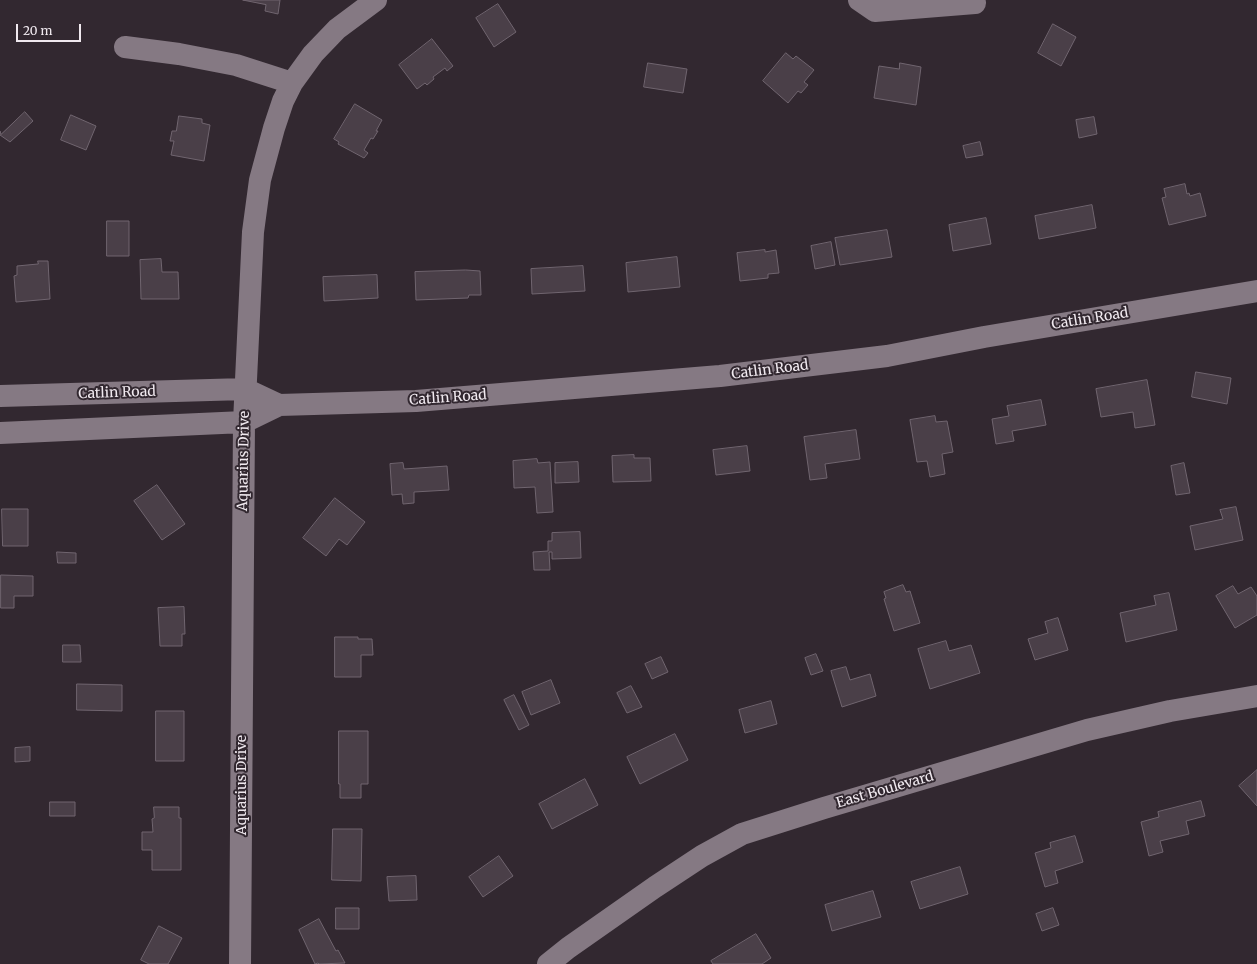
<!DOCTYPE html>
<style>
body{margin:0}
#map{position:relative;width:1257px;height:964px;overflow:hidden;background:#322830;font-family:Merriweather,serif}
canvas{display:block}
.scale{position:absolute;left:16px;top:24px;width:65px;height:18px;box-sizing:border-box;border:2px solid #f0e9ef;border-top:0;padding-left:5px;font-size:12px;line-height:14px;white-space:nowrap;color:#f0e9ef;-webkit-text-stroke:3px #322830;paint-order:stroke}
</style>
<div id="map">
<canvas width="1257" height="964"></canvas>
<div class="scale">20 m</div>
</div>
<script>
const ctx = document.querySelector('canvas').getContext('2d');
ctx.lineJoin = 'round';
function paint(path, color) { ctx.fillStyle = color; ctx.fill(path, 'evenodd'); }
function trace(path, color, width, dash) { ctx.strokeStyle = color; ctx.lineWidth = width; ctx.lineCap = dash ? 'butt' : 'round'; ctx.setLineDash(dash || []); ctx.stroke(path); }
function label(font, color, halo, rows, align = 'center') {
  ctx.font = font + ' Merriweather,serif'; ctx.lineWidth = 4; ctx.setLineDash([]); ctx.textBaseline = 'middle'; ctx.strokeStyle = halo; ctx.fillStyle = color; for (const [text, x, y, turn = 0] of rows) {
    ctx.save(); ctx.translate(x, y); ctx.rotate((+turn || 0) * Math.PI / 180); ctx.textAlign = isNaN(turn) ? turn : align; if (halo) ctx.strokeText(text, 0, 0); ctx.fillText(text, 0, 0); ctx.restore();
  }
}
const building = new Path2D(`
 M 243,0 L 280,0 L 278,14 L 265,11 L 266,5 Z
 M 498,4 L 516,32 L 494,47 L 476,18 Z
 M 1053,24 L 1076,37 L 1061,66 L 1038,53 Z
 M 432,39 L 453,66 L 447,71 L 445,68 L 433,77 L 434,79 L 427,85 L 425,83 L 417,89 L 399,65 Z
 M 786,53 L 793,59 L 796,56 L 814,70 L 804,82 L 808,85 L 801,93 L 798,91 L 788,103 L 763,81 Z
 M 648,63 L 687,69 L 683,93 L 644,87 Z
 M 900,63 L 921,67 L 916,105 L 874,98 L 879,66 L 899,69 Z
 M 355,104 L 382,120 L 376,131 L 378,131 L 373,139 L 371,138 L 364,150 L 368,153 L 364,158 L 338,144 L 339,142 L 334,139 Z
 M 25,112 L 33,121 L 10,142 L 0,135 L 0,131 L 1,134 Z
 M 71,115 L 96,126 L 86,150 L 61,140 Z
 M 179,116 L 202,119 L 202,123 L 210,125 L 204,161 L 171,155 L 174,141 L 170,141 L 172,131 L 176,131 Z
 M 1094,117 L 1097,134 L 1079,138 L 1076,120 Z
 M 980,142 L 983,155 L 966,158 L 963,146 Z
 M 1185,184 L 1187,194 L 1189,193 L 1190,196 L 1200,193 L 1206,216 L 1169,225 L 1162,198 L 1166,197 L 1164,189 Z
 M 1092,205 L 1096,228 L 1039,239 L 1035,216 Z
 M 986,218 L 991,244 L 953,251 L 949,225 Z
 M 107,221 L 129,221 L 129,256 L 107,256 Z
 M 887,230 L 892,257 L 840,265 L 835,238 Z
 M 831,242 L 835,265 L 815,269 L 811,246 Z
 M 765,250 L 765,252 L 776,250 L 779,273 L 768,274 L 768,278 L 740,281 L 737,253 Z
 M 677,257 L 680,287 L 628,292 L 626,263 Z
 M 161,259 L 162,272 L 178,272 L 179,299 L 141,299 L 140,260 Z
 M 38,261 L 48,261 L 50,299 L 16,302 L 14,276 L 17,275 L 17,266 L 38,264 Z
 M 583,266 L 585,291 L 532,294 L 531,269 Z
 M 466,270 L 480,271 L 481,295 L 469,295 L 468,298 L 416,300 L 415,272 Z
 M 377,275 L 378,298 L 324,301 L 323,277 Z
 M 1196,372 L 1231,378 L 1227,404 L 1192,397 Z
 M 1147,380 L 1155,425 L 1135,428 L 1133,412 L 1101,417 L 1096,389 Z
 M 1041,400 L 1046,425 L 1012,431 L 1014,441 L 996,444 L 992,419 L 1009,416 L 1007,406 Z
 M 935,416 L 936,422 L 947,421 L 953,452 L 942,454 L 945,474 L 930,477 L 927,461 L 917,462 L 910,420 Z
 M 856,430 L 860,459 L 825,464 L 827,478 L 810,480 L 804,437 Z
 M 747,446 L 750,471 L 716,475 L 713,450 Z
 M 634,455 L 634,458 L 650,458 L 651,481 L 613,482 L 612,456 Z
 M 537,459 L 538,463 L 550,462 L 553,512 L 537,513 L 535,487 L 514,488 L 513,461 Z
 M 578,462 L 579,482 L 555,483 L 555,463 Z
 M 403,463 L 404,469 L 447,466 L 449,490 L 414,492 L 414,503 L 403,504 L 402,494 L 392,495 L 390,464 Z
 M 1184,463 L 1190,493 L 1176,495 L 1171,466 Z
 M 157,485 L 185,524 L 162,540 L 134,501 Z
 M 335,498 L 365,522 L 347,545 L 339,539 L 326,556 L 303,538 Z
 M 1236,507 L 1243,540 L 1195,550 L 1190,526 L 1223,519 L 1220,510 Z
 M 2,509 L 28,509 L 28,546 L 3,546 Z
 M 580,532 L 581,558 L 552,559 L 552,552 L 549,552 L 550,570 L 534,570 L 533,552 L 548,551 L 548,541 L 552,541 L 552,533 Z
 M 57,552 L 76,553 L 76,563 L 58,563 Z
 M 1,575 L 33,576 L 33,596 L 14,596 L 14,608 L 1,608 Z
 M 903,585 L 906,592 L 910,591 L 920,623 L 894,631 L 884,599 L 886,598 L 884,592 Z
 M 1233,586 L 1238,594 L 1251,587 L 1257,596 L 1257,615 L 1235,628 L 1216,596 Z
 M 1169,593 L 1177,630 L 1126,642 L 1120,613 L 1156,605 L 1154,596 Z
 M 184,607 L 185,634 L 182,634 L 182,646 L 160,646 L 158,608 Z
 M 1058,618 L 1068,650 L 1035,660 L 1028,639 L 1048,633 L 1045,622 Z
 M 335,637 L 358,637 L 358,639 L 372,639 L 373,655 L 361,655 L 361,677 L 335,677 Z
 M 946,641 L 949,651 L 971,645 L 980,673 L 930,689 L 918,649 Z
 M 63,645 L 80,645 L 81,662 L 63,662 Z
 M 816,654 L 823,671 L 811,675 L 805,658 Z
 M 661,657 L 668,672 L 652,679 L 645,664 Z
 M 846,667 L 850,680 L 870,674 L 876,696 L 842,707 L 831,671 Z
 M 551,680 L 560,703 L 531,715 L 522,692 Z
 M 77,684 L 122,685 L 122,711 L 77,710 Z
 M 631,686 L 642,707 L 627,713 L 617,693 Z
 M 514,695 L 529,725 L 519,730 L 504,700 Z
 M 771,701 L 777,724 L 745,733 L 739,710 Z
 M 156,711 L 184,711 L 184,761 L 156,761 Z
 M 339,731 L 368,731 L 368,784 L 361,784 L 361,798 L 340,798 L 340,784 L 339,784 Z
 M 675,734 L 688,760 L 640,784 L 627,757 Z
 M 30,747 L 30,761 L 15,762 L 15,748 Z
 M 1257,770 L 1257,806 L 1239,786 Z
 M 585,779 L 598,805 L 552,829 L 539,804 Z
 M 1201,801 L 1205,816 L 1186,821 L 1189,834 L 1160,841 L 1163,852 L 1149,856 L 1141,822 L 1159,817 L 1158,812 Z
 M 50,802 L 75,802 L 75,816 L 50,816 Z
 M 154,807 L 179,807 L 179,818 L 181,818 L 181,870 L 152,870 L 152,850 L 142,850 L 142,832 L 153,832 L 152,819 L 154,818 Z
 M 333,829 L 362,829 L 361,881 L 332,880 Z
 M 1075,836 L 1083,862 L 1055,871 L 1058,883 L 1045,887 L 1035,853 L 1051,848 L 1050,843 Z
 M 499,856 L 513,876 L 483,897 L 469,877 Z
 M 960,867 L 968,894 L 920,909 L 911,882 Z
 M 416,876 L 417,900 L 389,901 L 387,877 Z
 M 873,891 L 881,917 L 832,931 L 825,905 Z
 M 336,908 L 359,908 L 359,929 L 336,929 Z
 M 1053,908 L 1059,925 L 1042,931 L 1036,914 Z
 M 319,919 L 336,951 L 338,950 L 345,963 L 319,964 L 318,963 L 315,964 L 299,930 Z
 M 159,926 L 182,938 L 168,964 L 149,964 L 141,960 Z
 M 756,934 L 771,958 L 762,964 L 713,964 L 711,961 Z`);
paint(building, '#4a3f48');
trace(building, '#70656f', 1);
trace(new Path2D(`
 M 859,0 L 875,11 L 975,3
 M 125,47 L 179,54 L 236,65 L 292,83
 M 0,396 L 245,389 L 279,405
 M 0,433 L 244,422 L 279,405 L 416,401 L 720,376 L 887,356 L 984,337 L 1257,291
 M 240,964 L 244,422 L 253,232 L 260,180 L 274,128 L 283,101 L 292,83 L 313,54 L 337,29 L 376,0
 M 548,964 L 568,948 L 655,887 L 702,856 L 742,834 L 824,808 L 1087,730 L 1170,711 L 1257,696`), '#857983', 22);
label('14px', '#f0e9ef', '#322830', [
 ["Catlin Road",1090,319,-9],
 ["Catlin Road",770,370,-7],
 ["Catlin Road",117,393,-2],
 ["Catlin Road",448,398,-4],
 ["Aquarius Drive",244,461,-89],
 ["Aquarius Drive",242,785,-90],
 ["East Boulevard",885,790,-16]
]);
</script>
